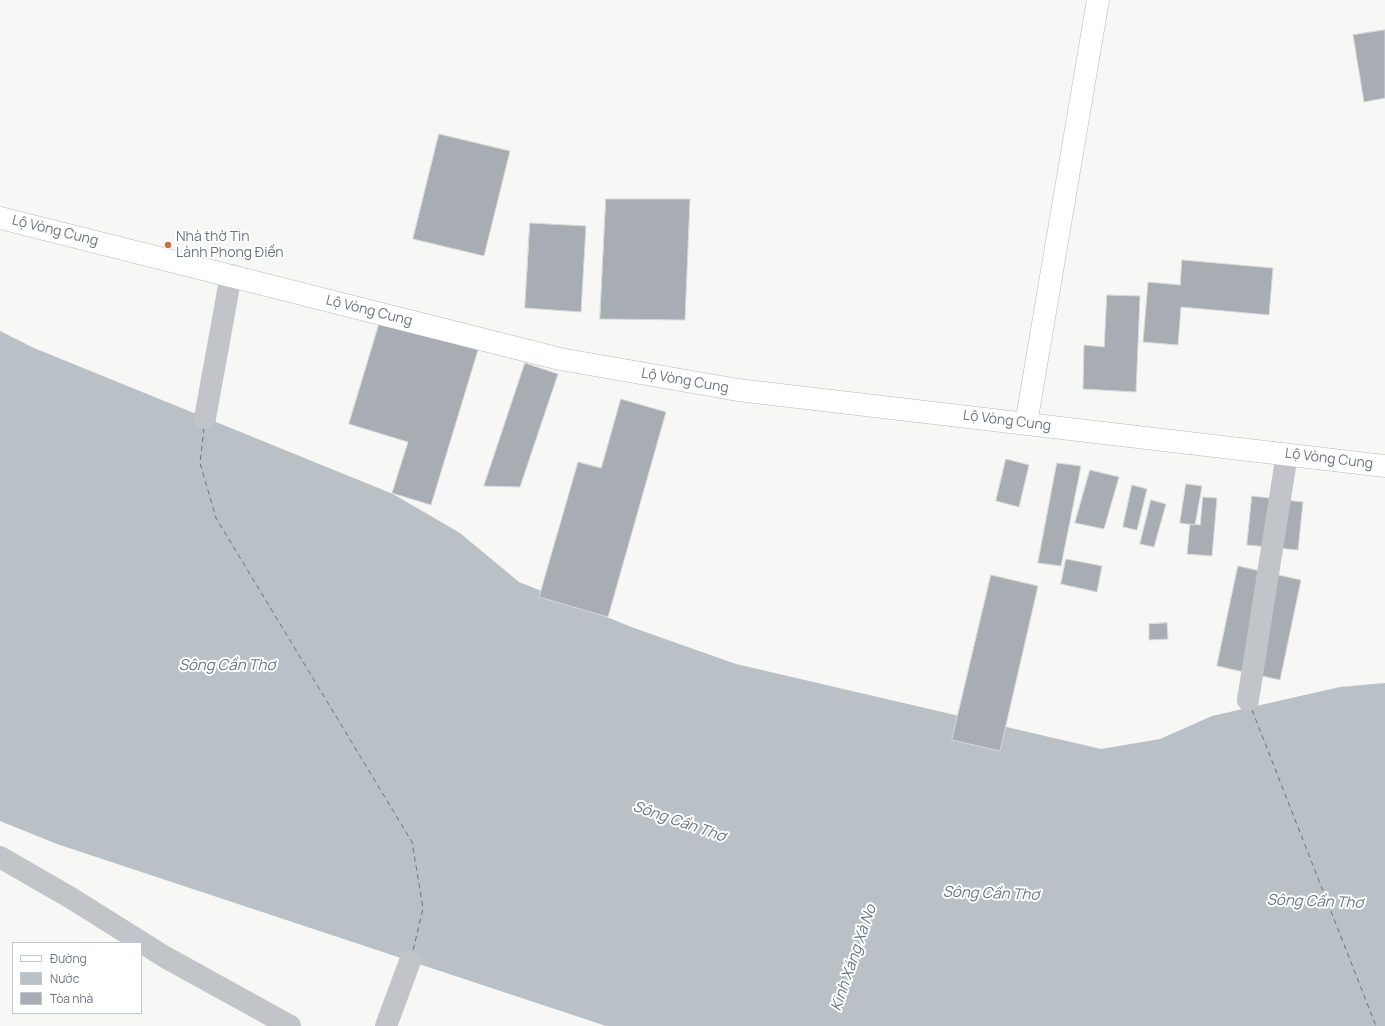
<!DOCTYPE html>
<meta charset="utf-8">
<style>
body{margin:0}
#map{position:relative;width:1385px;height:1026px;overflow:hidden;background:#f7f7f5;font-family:Manrope,sans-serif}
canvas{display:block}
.legend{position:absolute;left:12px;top:942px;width:130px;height:72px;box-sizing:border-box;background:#fff;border:1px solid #c3c8cd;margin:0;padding:5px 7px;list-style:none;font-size:12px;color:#6a7582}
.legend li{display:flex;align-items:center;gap:8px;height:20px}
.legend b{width:20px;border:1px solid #c3c8cd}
</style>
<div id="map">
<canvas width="1385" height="1026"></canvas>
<ul class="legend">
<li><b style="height:5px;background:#fff"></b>Đường</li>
<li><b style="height:11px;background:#b9c1c6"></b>Nước</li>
<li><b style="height:11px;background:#a7adb3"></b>Tòa nhà</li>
</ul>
</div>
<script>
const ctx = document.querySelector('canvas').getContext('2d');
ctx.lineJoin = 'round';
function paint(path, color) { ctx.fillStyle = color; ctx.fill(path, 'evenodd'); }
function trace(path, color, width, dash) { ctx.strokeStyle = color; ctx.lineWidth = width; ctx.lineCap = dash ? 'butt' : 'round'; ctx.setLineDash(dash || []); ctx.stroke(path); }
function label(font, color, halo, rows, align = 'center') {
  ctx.font = font + ' Manrope,sans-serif'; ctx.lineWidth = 4; ctx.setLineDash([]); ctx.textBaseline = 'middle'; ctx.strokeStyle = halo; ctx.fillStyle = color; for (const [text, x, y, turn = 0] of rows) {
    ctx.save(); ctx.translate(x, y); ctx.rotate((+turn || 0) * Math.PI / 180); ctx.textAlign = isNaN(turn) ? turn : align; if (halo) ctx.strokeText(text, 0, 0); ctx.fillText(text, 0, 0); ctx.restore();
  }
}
paint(new Path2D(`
 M 0,331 L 34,348 L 393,494 L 460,533 L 519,582 L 634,628 L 736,664 L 1101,749 L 1160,739 L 1212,716 L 1340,687 L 1385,683 L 1385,1026 L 606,1026 L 57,844 L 0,821 Z`), '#b9c1c6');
trace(new Path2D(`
 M 204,428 L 200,463 L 216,518 L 412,842 L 423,908 L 413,951
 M 1252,710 L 1376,1026`), '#66747e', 1, [5, 4]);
const building = new Path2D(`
 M 1385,30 L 1385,98 L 1364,102 L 1353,35 Z
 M 439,134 L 510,151 L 484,256 L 413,239 Z
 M 606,199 L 690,199 L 685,320 L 600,319 Z
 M 530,223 L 586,226 L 581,312 L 525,308 Z
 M 1182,260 L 1273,268 L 1269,315 L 1181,307 L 1178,345 L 1143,342 L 1148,282 L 1180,285 Z
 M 1107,295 L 1140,296 L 1136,392 L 1083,389 L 1084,345 L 1104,347 Z
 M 380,321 L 478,350 L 431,505 L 392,493 L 408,442 L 349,424 Z
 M 525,363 L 558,374 L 520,487 L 484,486 Z
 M 621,399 L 666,412 L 608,617 L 539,597 L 578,462 L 601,468 Z
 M 1006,459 L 1029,465 L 1019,507 L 996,501 Z
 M 1057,463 L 1081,466 L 1061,566 L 1038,563 Z
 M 1090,470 L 1119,477 L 1104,529 L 1075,523 Z
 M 1186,484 L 1202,486 L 1195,525 L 1180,523 Z
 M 1132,485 L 1147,489 L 1137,530 L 1123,527 Z
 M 1252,496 L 1303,502 L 1298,550 L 1247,545 Z
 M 1203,497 L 1217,498 L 1212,556 L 1187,554 L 1190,524 L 1200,525 Z
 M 1151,500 L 1166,504 L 1154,547 L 1140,544 Z
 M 1066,559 L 1102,566 L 1097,592 L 1061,584 Z
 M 1238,566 L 1301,580 L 1280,680 L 1217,666 Z
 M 991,575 L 1038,586 L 1000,751 L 952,740 Z
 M 1167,623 L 1168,639 L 1149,640 L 1149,624 Z`);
paint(building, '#a7adb3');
trace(building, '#d8d9d7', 1);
const major = new Path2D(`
 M 0,218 L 560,359 L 738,390 L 1385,466
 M 1026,424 L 1098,0`);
trace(major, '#b5b8bc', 23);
trace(new Path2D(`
 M 205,418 L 231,275
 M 1248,700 L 1287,454
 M 0,857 L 71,898 L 165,957 L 290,1026
 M 386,1026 L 410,961`), '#c1c4c8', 22);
trace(major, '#fff', 22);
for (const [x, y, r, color] of [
 [168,245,4,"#cc703f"]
]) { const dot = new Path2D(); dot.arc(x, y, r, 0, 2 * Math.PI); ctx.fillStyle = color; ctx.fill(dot); trace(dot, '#fff', 1.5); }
label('14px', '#6a7582', '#fff', [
 ["Lộ Vòng Cung",55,231,14],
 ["Lộ Vòng Cung",369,311,14],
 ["Lộ Vòng Cung",685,381,10],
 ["Lộ Vòng Cung",1007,421,7],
 ["Lộ Vòng Cung",1329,459,7]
]);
label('14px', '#6a7582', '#fff', [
 ["Nhà thờ Tin",176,237],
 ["Lành Phong Điền",176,253]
], 'left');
label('italic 15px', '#66747e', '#fff', [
 ["Sông Cần Thơ",227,666],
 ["Sông Cần Thơ",679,822,19],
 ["Sông Cần Thơ",991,894,2],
 ["Sông Cần Thơ",1315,902,2],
 ["Kinh Xáng Xà No",854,958,-71]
]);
</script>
